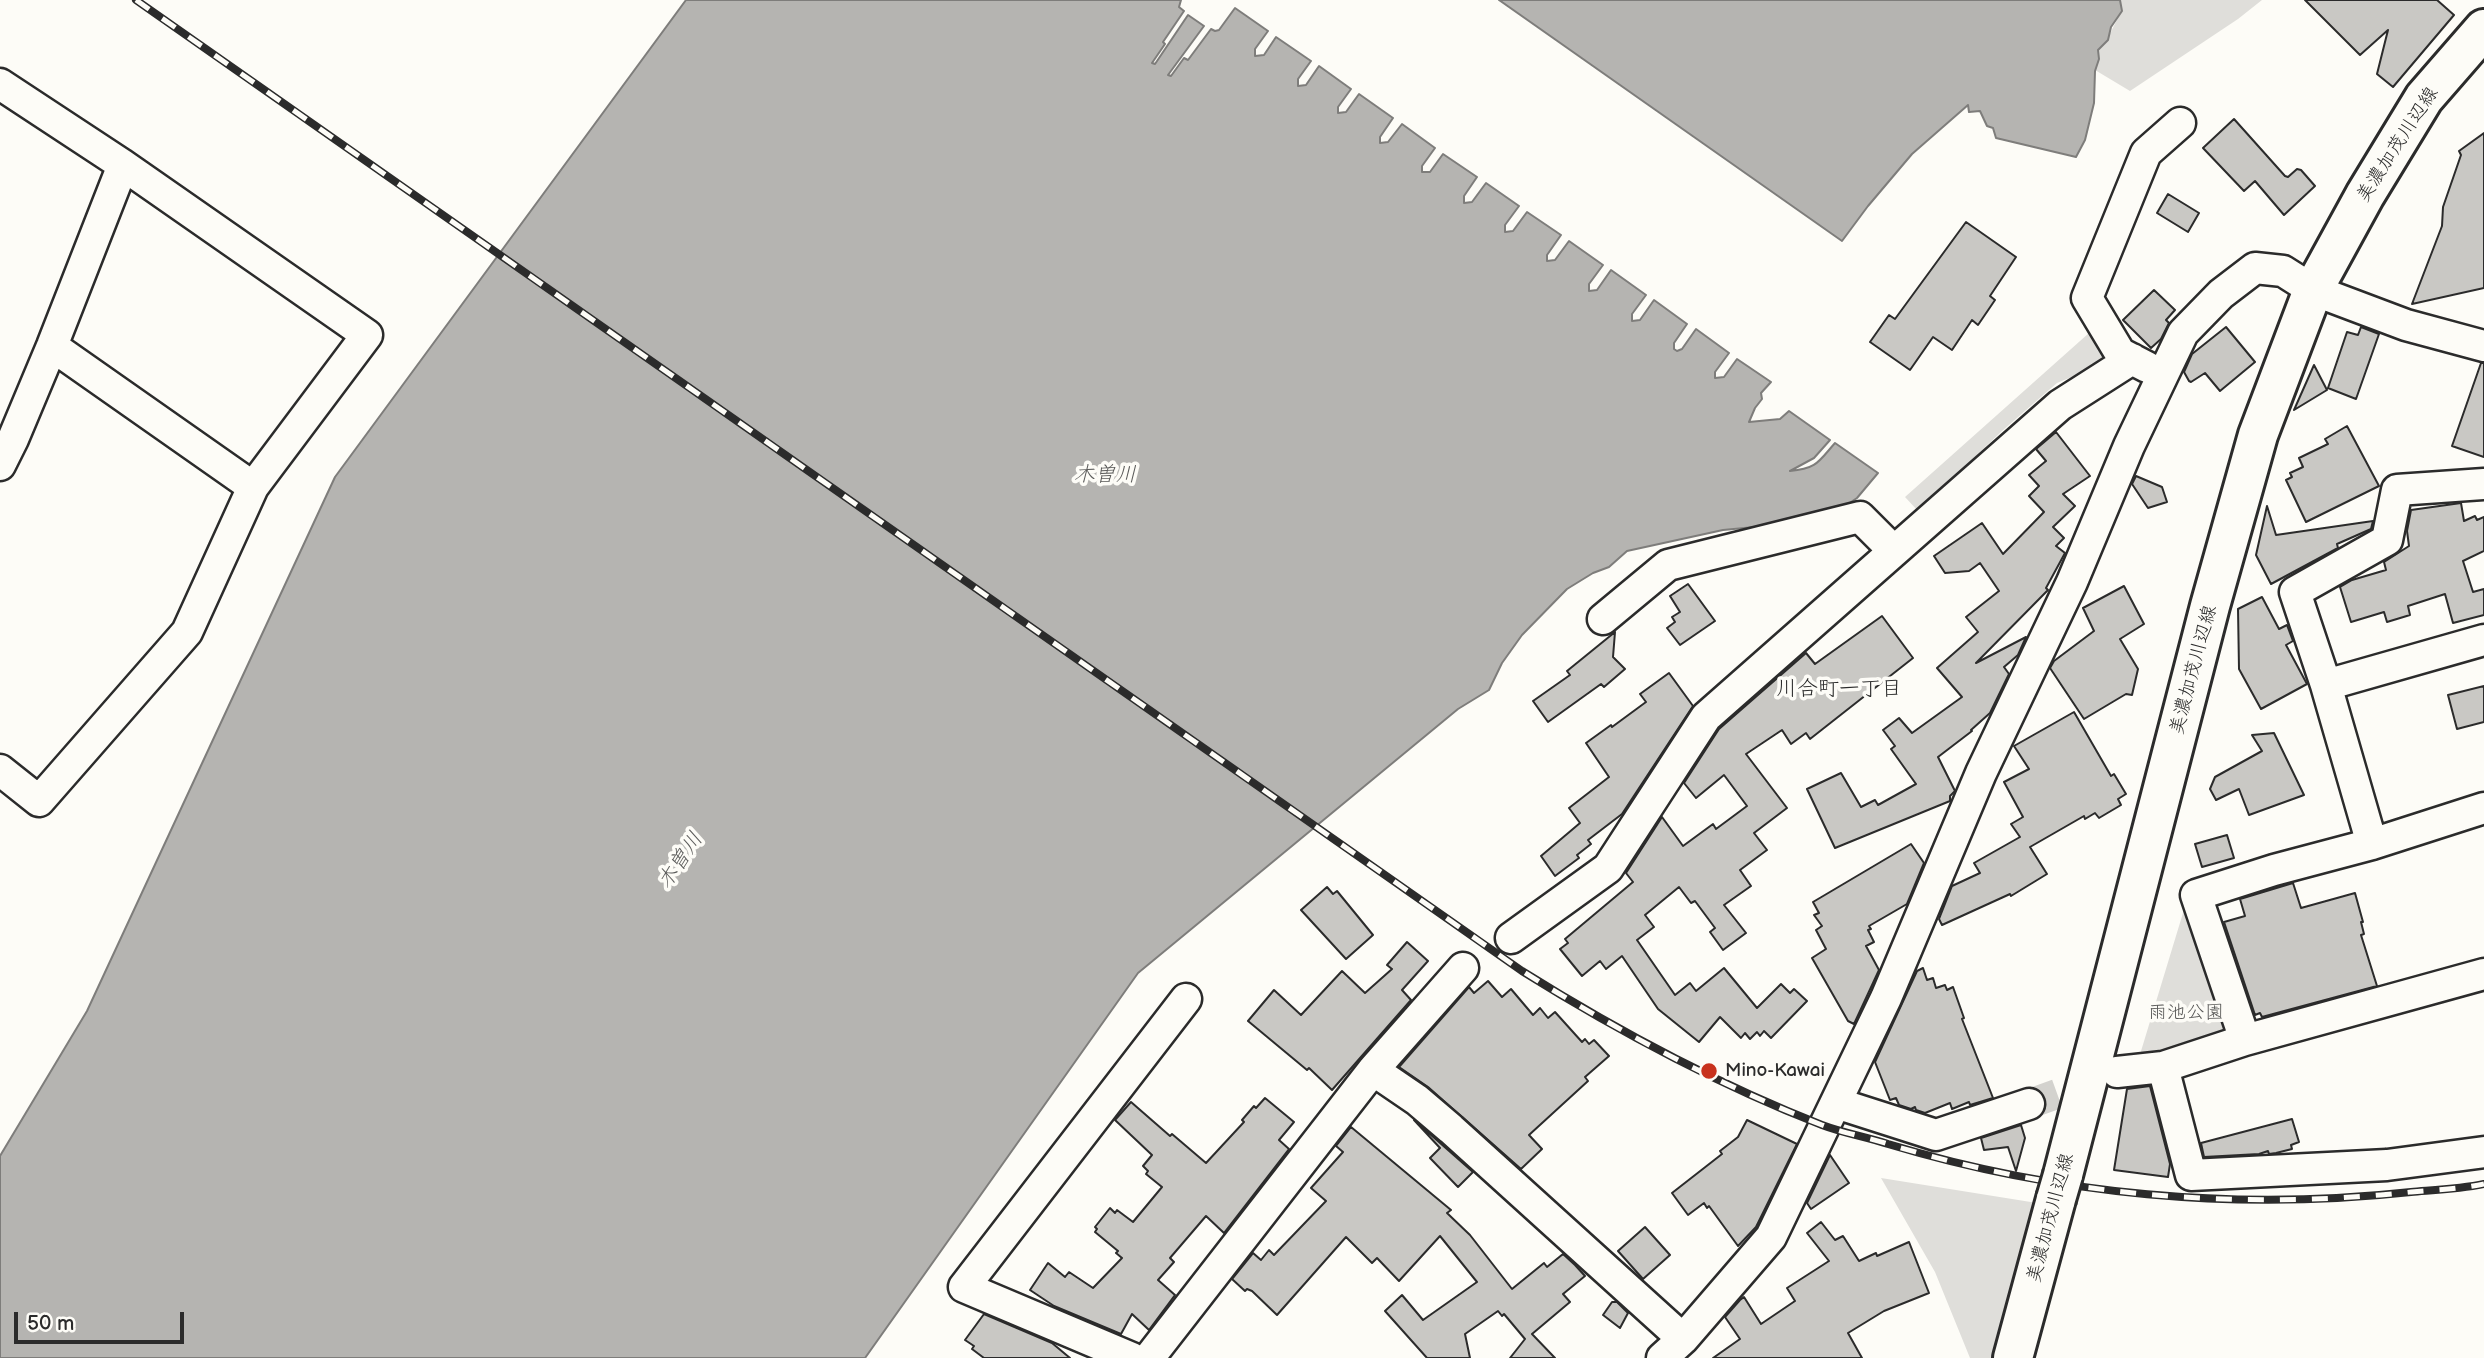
<!DOCTYPE html>
<meta charset="utf-8">
<style>
body{margin:0}
#map{position:relative;width:2484px;height:1358px;overflow:hidden;background:#fdfcf7;font-family:"Balsamiq Sans",sans-serif}
canvas{display:block}
.scale{position:absolute;left:14px;top:1312px;width:170px;height:32px;box-sizing:border-box;border:4px solid #2b2b2b;border-top:0;padding-left:9px;font-size:21px;line-height:24px;white-space:nowrap;color:#2b2b2b;-webkit-text-stroke:5px #fdfcf7;paint-order:stroke}
</style>
<div id="map">
<canvas width="2484" height="1358"></canvas>
<div class="scale">50 m</div>
</div>
<script>
const ctx = document.querySelector('canvas').getContext('2d');
ctx.lineJoin = 'round';
function paint(path, color) { ctx.fillStyle = color; ctx.fill(path, 'evenodd'); }
function trace(path, color, width, dash) { ctx.strokeStyle = color; ctx.lineWidth = width; ctx.lineCap = dash ? 'butt' : 'round'; ctx.setLineDash(dash || []); ctx.stroke(path); }
function label(font, color, halo, rows, align = 'center') {
  ctx.font = font + ' "Balsamiq Sans","Klee One",sans-serif'; ctx.lineWidth = 7; ctx.setLineDash([]); ctx.textBaseline = 'middle'; ctx.strokeStyle = halo; ctx.fillStyle = color; for (const [text, x, y, turn = 0] of rows) {
    ctx.save(); ctx.translate(x, y); ctx.rotate((+turn || 0) * Math.PI / 180); ctx.textAlign = isNaN(turn) ? turn : align; if (halo) ctx.strokeText(text, 0, 0); ctx.fillText(text, 0, 0); ctx.restore();
  }
}
paint(new Path2D(`
 M 2120,0 L 2262,0 L 2238,19 L 2130,91 L 2095,70 L 2099,59 L 2097,50 C 2110,39 2113,25 2122,11 Z
 M 2089,333 L 2118,358 L 2057,383 L 2002,431 L 1918,511 L 1905,497 Z
 M 2186,903 L 2227,1034 L 2138,1061 Z
 M 1881,1178 L 2037,1203 L 1998,1358 L 1970,1358 L 1935,1272 Z`), '#dfdeda');
const water = new Path2D(`
 M 686,0 L 1181,0 L 1179,7 L 1184,11 L 1163,42 L 1165,44 L 1152,63 L 1155,64 L 1188,15 L 1204,26 L 1168,75 L 1171,76 L 1184,58 L 1188,60 L 1211,29 L 1215,31 L 1219,30 L 1235,8 L 1268,31 L 1255,49 L 1255,56 L 1264,55 L 1276,37 L 1311,61 L 1298,79 L 1298,86 L 1306,85 L 1319,66 L 1351,89 L 1338,107 L 1338,113 L 1346,112 L 1359,94 L 1393,118 L 1380,137 L 1380,143 L 1388,142 L 1402,124 L 1435,148 L 1422,166 L 1422,172 L 1430,172 L 1443,154 L 1477,177 L 1464,196 L 1464,203 L 1472,202 L 1486,183 L 1519,206 L 1505,225 L 1505,232 L 1513,231 L 1527,212 L 1561,235 L 1547,255 L 1547,261 L 1555,260 L 1569,241 L 1603,265 L 1589,284 L 1589,291 L 1597,290 L 1611,270 L 1646,295 L 1632,314 L 1632,321 L 1640,320 L 1654,300 L 1687,324 L 1674,343 L 1674,349 L 1677,351 L 1682,349 L 1696,329 L 1729,353 L 1715,372 L 1715,378 L 1724,377 L 1737,359 L 1771,382 L 1761,393 L 1762,399 L 1755,408 L 1749,422 L 1780,419 L 1789,411 L 1830,440 L 1814,458 L 1790,471 C 1817,469 1819,461 1835,443 L 1878,473 L 1857,498 L 1833,514 L 1776,525 L 1723,530 L 1627,551 L 1609,567 L 1593,573 L 1567,589 L 1522,635 L 1502,663 L 1489,690 L 1458,709 L 1138,973 L 865,1358 L 0,1358 L 0,1156 L 87,1011 L 335,477 Z
 M 1499,0 L 2120,0 L 2122,11 L 2111,27 L 2108,40 L 2098,50 L 2099,59 L 2095,71 L 2094,103 L 2085,140 L 2076,157 L 1996,138 L 1993,128 L 1987,126 L 1980,111 L 1969,112 L 1968,105 L 1912,154 L 1868,206 L 1842,241 Z`);
paint(water, '#b5b4b1');
trace(water, '#7e7d7b', 2);
const building = new Path2D(`
 M 2305,0 L 2437,0 L 2454,15 L 2393,87 L 2377,74 L 2388,30 L 2360,55 Z
 M 2234,119 L 2285,176 L 2288,177 L 2297,169 L 2301,170 L 2315,186 L 2284,215 L 2255,181 L 2244,191 L 2203,148 Z
 M 2484,133 L 2484,288 L 2412,304 L 2442,226 L 2443,207 L 2461,155 L 2459,151 Z
 M 2168,194 L 2199,213 L 2188,232 L 2157,213 Z
 M 1966,222 L 2016,257 L 1990,296 L 1995,300 L 1978,325 L 1972,320 L 1952,350 L 1933,337 L 1910,370 L 1870,342 L 1889,315 L 1895,319 Z
 M 2154,290 L 2175,310 L 2166,320 L 2169,323 L 2161,339 L 2151,348 L 2123,320 Z
 M 2226,327 L 2255,362 L 2220,391 L 2205,373 L 2191,382 L 2189,381 L 2184,372 L 2192,354 Z
 M 2361,327 L 2379,334 L 2356,399 L 2328,388 L 2347,332 L 2358,335 Z
 M 2481,363 L 2484,363 L 2484,457 L 2452,446 Z
 M 2314,365 L 2327,390 L 2294,410 Z
 M 2347,426 L 2379,486 L 2306,522 L 2286,480 L 2292,477 L 2290,473 L 2303,467 L 2299,458 L 2328,444 L 2325,439 Z
 M 2056,432 L 2090,476 L 2063,494 L 2075,506 L 2053,527 L 2064,538 L 2056,546 L 2065,553 L 2046,588 L 2048,590 L 1976,663 L 2026,637 L 2018,655 L 2004,667 L 2009,674 L 1990,713 L 1971,730 L 1972,731 L 1938,757 L 1955,791 L 1950,796 L 1950,801 L 1835,848 L 1807,789 L 1841,773 L 1861,807 L 1875,800 L 1878,805 L 1916,784 L 1891,749 L 1895,746 L 1883,730 L 1899,718 L 1912,733 L 1962,697 L 1937,668 L 1978,632 L 1966,617 L 1999,591 L 1980,563 L 1969,571 L 1945,573 L 1934,556 L 1982,523 L 2003,554 L 2044,512 L 2029,496 L 2039,486 L 2029,475 L 2046,461 L 2036,449 Z
 M 2136,476 L 2162,487 L 2167,502 L 2148,508 L 2132,484 Z
 M 2461,503 L 2464,521 L 2475,516 L 2477,520 L 2484,517 L 2484,551 L 2463,561 L 2473,592 L 2484,589 L 2484,615 L 2453,623 L 2445,594 L 2408,606 L 2410,615 L 2387,622 L 2384,612 L 2351,622 L 2340,587 L 2352,580 L 2386,570 L 2384,562 L 2409,546 L 2407,531 L 2411,510 Z
 M 2267,506 L 2276,535 L 2373,521 L 2371,529 L 2337,544 L 2338,548 L 2271,584 L 2256,555 Z
 M 1688,584 L 1715,621 L 1680,645 L 1667,628 L 1675,622 L 1672,617 L 1680,612 L 1670,596 Z
 M 2124,586 L 2144,624 L 2120,639 L 2138,669 L 2132,695 L 2126,694 L 2084,719 L 2050,668 L 2054,661 L 2094,631 L 2083,608 Z
 M 2262,597 L 2279,629 L 2287,625 L 2293,641 L 2286,645 L 2307,684 L 2261,709 L 2239,669 L 2238,609 Z
 M 1882,616 L 1913,658 L 1810,739 L 1806,733 L 1791,744 L 1782,730 L 1746,754 L 1787,808 L 1754,833 L 1767,850 L 1740,870 L 1751,886 L 1724,905 L 1746,933 L 1723,950 L 1710,932 L 1715,928 L 1695,901 L 1691,903 L 1679,887 L 1645,915 L 1654,927 L 1637,940 L 1675,995 L 1690,983 L 1696,991 L 1724,968 L 1757,1008 L 1781,984 L 1790,993 L 1794,989 L 1807,1001 L 1771,1038 L 1764,1031 L 1760,1036 L 1757,1032 L 1750,1039 L 1745,1033 L 1741,1038 L 1720,1017 L 1699,1042 L 1658,1009 L 1622,956 L 1606,969 L 1600,961 L 1582,976 L 1560,949 L 1568,943 L 1565,939 L 1633,882 L 1626,873 L 1662,817 L 1683,846 L 1713,824 L 1716,829 L 1747,806 L 1724,775 L 1696,798 L 1684,783 L 1719,729 L 1806,653 L 1815,664 Z
 M 1615,632 L 1613,657 L 1625,669 L 1604,687 L 1601,684 L 1548,722 L 1533,701 L 1570,675 L 1567,671 Z
 M 1669,673 L 1693,706 L 1622,814 L 1588,840 L 1591,844 L 1577,855 L 1579,858 L 1555,876 L 1541,856 L 1580,823 L 1569,808 L 1609,777 L 1586,743 L 1611,725 L 1612,727 L 1646,702 L 1640,694 Z
 M 2484,686 L 2484,722 L 2457,729 L 2448,695 Z
 M 2074,712 L 2111,776 L 2114,774 L 2126,794 L 2118,799 L 2121,805 L 2099,818 L 2095,813 L 2085,819 L 2084,816 L 2030,847 L 2047,874 L 2011,896 L 2010,894 L 1942,925 L 1939,919 L 1952,886 L 1980,873 L 1974,863 L 2020,837 L 2011,824 L 2023,817 L 2004,782 L 2029,769 L 2014,746 Z
 M 2274,733 L 2304,795 L 2249,815 L 2239,789 L 2216,800 L 2210,789 L 2215,777 L 2262,751 L 2252,735 Z
 M 2227,835 L 2234,858 L 2202,867 L 2195,844 Z
 M 1911,844 L 1924,863 L 1907,904 L 1869,926 L 1871,929 L 1868,930 L 1874,942 L 1866,946 L 1879,970 L 1854,1024 L 1848,1021 L 1812,958 L 1826,949 L 1816,930 L 1822,926 L 1814,915 L 1819,913 L 1813,902 Z
 M 2293,883 L 2301,908 L 2355,893 L 2363,922 L 2361,922 L 2364,934 L 2361,935 L 2377,986 L 2262,1017 L 2260,1013 L 2255,1015 L 2224,922 L 2245,916 L 2240,899 Z
 M 1327,887 L 1333,894 L 1337,891 L 1373,935 L 1346,959 L 1301,910 Z
 M 1407,942 L 1428,961 L 1402,990 L 1411,1000 L 1332,1090 L 1309,1068 L 1307,1070 L 1248,1021 L 1274,990 L 1301,1015 L 1342,971 L 1365,993 L 1392,969 L 1387,965 Z
 M 1923,968 L 1927,980 L 1933,978 L 1936,988 L 1945,985 L 1947,990 L 1953,987 L 1964,1018 L 1962,1019 L 1993,1098 L 1970,1105 L 1969,1102 L 1952,1109 L 1950,1103 L 1925,1113 L 1916,1110 L 1915,1107 L 1911,1109 L 1899,1105 L 1896,1098 L 1890,1100 L 1875,1062 L 1917,971 Z
 M 1488,981 L 1502,997 L 1511,989 L 1533,1015 L 1540,1008 L 1548,1018 L 1555,1012 L 1582,1042 L 1585,1039 L 1589,1044 L 1594,1040 L 1609,1056 L 1585,1077 L 1588,1081 L 1529,1135 L 1542,1149 L 1521,1169 L 1428,1087 L 1399,1067 L 1469,987 L 1474,993 Z
 M 2150,1086 L 2170,1164 L 2168,1177 L 2114,1170 L 2127,1089 Z
 M 1265,1098 L 1294,1122 L 1279,1140 L 1289,1149 L 1224,1233 L 1206,1216 L 1170,1258 L 1174,1262 L 1158,1280 L 1175,1295 L 1149,1330 L 1132,1314 L 1121,1334 L 1054,1306 L 1030,1290 L 1048,1263 L 1065,1277 L 1069,1272 L 1093,1288 L 1122,1258 L 1116,1253 L 1118,1251 L 1095,1232 L 1097,1229 L 1095,1227 L 1110,1208 L 1115,1213 L 1117,1210 L 1133,1222 L 1162,1187 L 1146,1174 L 1148,1171 L 1143,1166 L 1152,1155 L 1115,1120 L 1131,1102 L 1170,1136 L 1172,1134 L 1206,1163 L 1244,1122 L 1242,1120 L 1254,1106 L 1256,1108 Z
 M 2292,1119 L 2299,1142 L 2291,1145 L 2292,1149 L 2276,1153 L 2269,1154 L 2268,1151 L 2259,1154 L 2204,1157 L 2201,1143 Z
 M 1414,1120 L 1473,1172 L 1458,1187 L 1430,1158 L 1440,1148 Z
 M 1747,1120 L 1797,1144 L 1756,1227 L 1738,1246 L 1709,1206 L 1707,1208 L 1704,1203 L 1688,1215 L 1672,1193 L 1722,1154 L 1720,1151 L 1738,1137 Z
 M 2021,1125 L 2025,1138 L 2016,1171 L 2008,1147 L 1984,1150 L 1981,1138 Z
 M 1351,1127 L 1451,1210 L 1447,1213 L 1470,1235 L 1512,1289 L 1544,1263 L 1547,1267 L 1563,1254 L 1575,1265 L 1585,1276 L 1563,1294 L 1570,1302 L 1532,1334 L 1555,1358 L 1510,1358 L 1525,1339 L 1504,1314 L 1502,1316 L 1498,1311 L 1465,1334 L 1470,1358 L 1427,1358 L 1385,1311 L 1402,1295 L 1423,1320 L 1477,1282 L 1440,1236 L 1399,1281 L 1377,1258 L 1372,1263 L 1346,1237 L 1277,1315 L 1252,1291 L 1247,1289 L 1245,1291 L 1232,1279 L 1253,1253 L 1261,1260 L 1269,1250 L 1274,1255 L 1326,1201 L 1311,1188 L 1343,1152 L 1336,1146 Z
 M 1830,1155 L 1849,1183 L 1811,1209 L 1807,1203 Z
 M 1821,1222 L 1835,1240 L 1843,1236 L 1859,1261 L 1876,1253 L 1877,1256 L 1909,1242 L 1929,1293 L 1884,1311 L 1848,1333 L 1862,1358 L 1713,1358 L 1740,1339 L 1725,1317 L 1740,1300 L 1744,1297 L 1761,1324 L 1795,1301 L 1787,1288 L 1829,1261 L 1807,1233 Z
 M 1645,1227 L 1670,1255 L 1643,1279 L 1618,1251 Z
 M 1612,1302 L 1617,1302 L 1628,1313 L 1620,1328 L 1603,1315 Z
 M 984,1314 L 1052,1343 L 1070,1358 L 984,1358 L 972,1349 L 974,1346 L 965,1340 Z`);
paint(building, '#c9c8c4');
trace(building, '#2b2b2b', 2);
trace(new Path2D(`
 M 2029,1104 L 2101,1078`), '#d3d2ce', 30, [30, 15]);
const minor = new Path2D(`
 M 0,84 L 123,165
 M 52,346 L 253,487
 M 2147,367 L 2120,353 L 2087,298 L 2146,153 L 2180,123
 M 0,465 L 13,439 L 52,346 L 123,165 L 367,335 L 253,487 L 187,632 L 39,801 L 0,770
 M 1603,619 L 1668,565 L 1860,517 L 1893,550
 M 2326,685 L 2484,640
 M 2372,844 L 2326,685 L 2295,592 L 2387,540 L 2397,490 L 2484,484
 M 1511,938 L 1608,868 L 1706,717 L 2060,405 L 2132,359
 M 2245,1040 L 2196,895 L 2274,870 L 2372,844 L 2484,808
 M 2163,1067 L 2191,1175 L 2387,1165 L 2484,1152
 M 1373,1070 L 1417,1100 L 1451,1129 L 1683,1339
 M 2117,1072 L 2163,1067 L 2245,1040 L 2484,974
 M 1836,1103 L 1936,1135 L 2029,1104
 M 1132,1358 L 964,1287 L 1186,999
 M 1149,1358 L 1373,1070 L 1463,968
 M 1662,1358 L 1683,1339 L 1771,1237 L 1886,998 L 1981,773 L 2072,582 L 2129,446 L 2183,333 L 2221,294 L 2255,268 L 2283,271 L 2313,290 L 2406,325 L 2484,346`);
const major = new Path2D(`
 M 2063,1175 L 2210,606 L 2258,435 L 2313,290 L 2365,195 L 2424,98 L 2484,29
 M 2013,1358 L 2056,1199`);
trace(minor, '#2b2b2b', 35);
trace(major, '#2b2b2b', 44);
trace(minor, '#fdfcf7', 30);
trace(major, '#fdfcf7', 38);
const rail = new Path2D(`
 M 136,0 L 1522,971 C 1618,1031 1717,1084 1822,1125 C 1843,1133 1867,1137 1888,1144 C 2057,1195 2236,1211 2411,1192 C 2435,1190 2460,1189 2484,1184`);
trace(rail, '#2b2b2b', 8);
trace(rail, '#fdfcf7', 5, [16]);
const majorBridge = new Path2D(`
 M 2056,1199 L 2063,1175`);
trace(majorBridge, '#2b2b2b', 44, []);
trace(majorBridge, '#fdfcf7', 38);
for (const [x, y, r, color] of [
 [1709,1071,9,"#c8321e"]
]) { const dot = new Path2D(); dot.arc(x, y, r, 0, 2 * Math.PI); ctx.fillStyle = color; ctx.fill(dot); trace(dot, '#fdfcf7', 2.5); }
label('19px', '#2b2b2b', '#fdfcf7', [
 ["美濃加茂川辺線",2398,145,-57],
 ["美濃加茂川辺線",2194,670,-75],
 ["美濃加茂川辺線",2051,1218,-75]
]);
label('19px', '#585857', '#fdfcf7', [
 ["雨池公園",2186,1013]
]);
label('19px', '#2b2b2b', '#fdfcf7', [
 ["Mino-Kawai",1725,1071]
], 'left');
label('italic 21px', '#5b5b5a', '#fdfcf7', [
 ["木曽川",1105,476],
 ["木曽川",681,861,-56]
]);
label('21px', '#2b2b2b', '#fdfcf7', [
 ["川合町一丁目",1839,690]
]);
</script>
